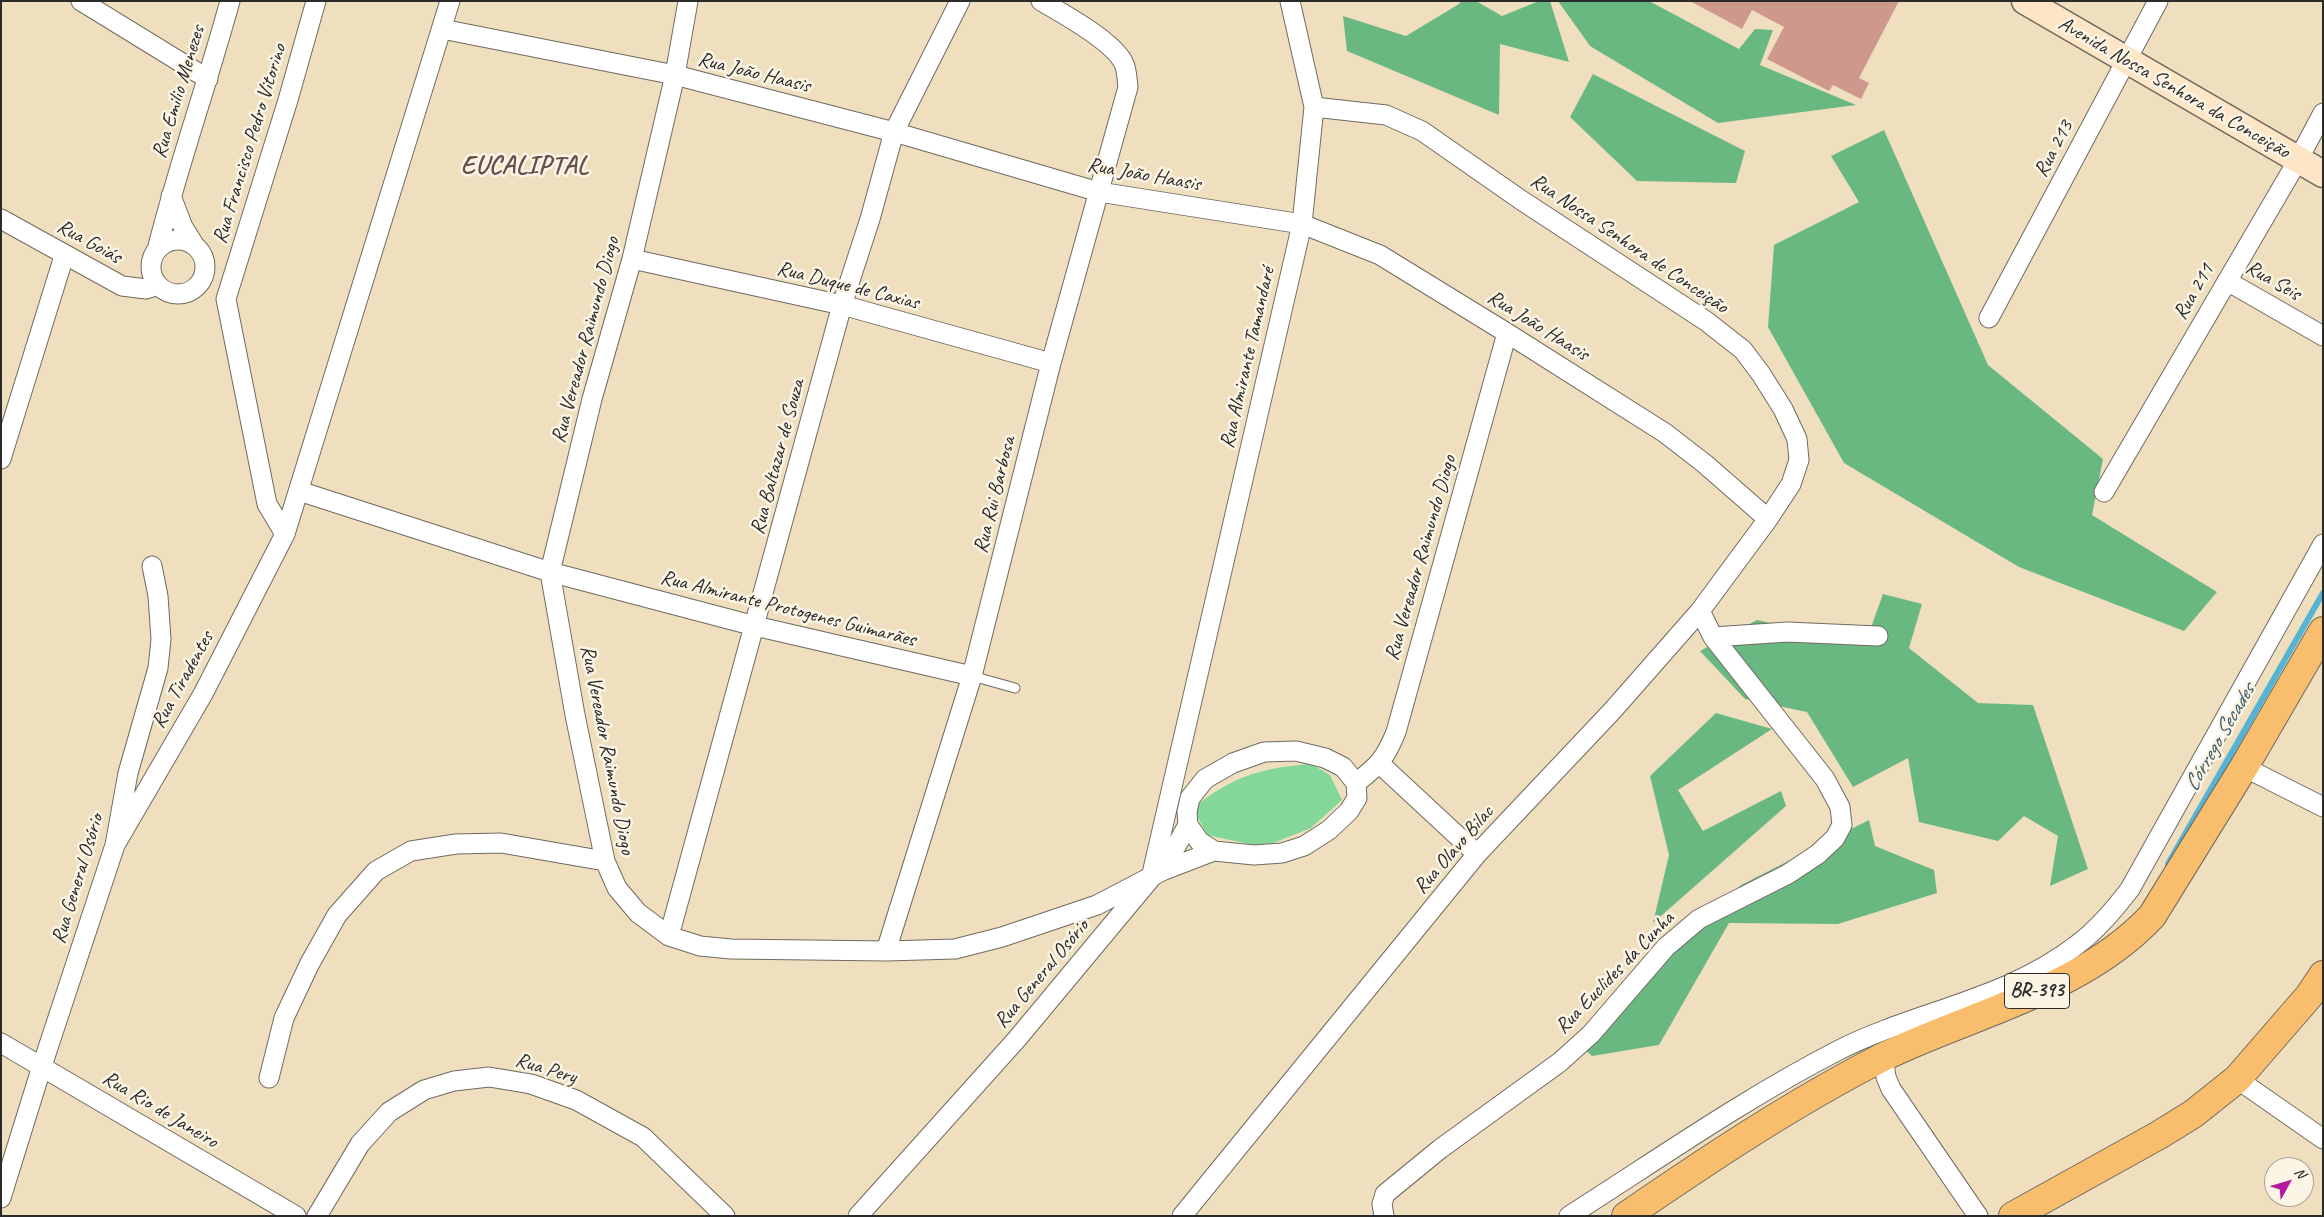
<!DOCTYPE html>
<meta charset="utf-8">
<style>
body{margin:0}
#map{position:relative;width:2324px;height:1217px;overflow:hidden;background:#efdfbf;font-family:Caveat,sans-serif}
canvas{display:block}
.frame{position:absolute;inset:0;border:2px solid #2b2b2b;pointer-events:none}
.north{position:absolute;left:2264px;top:1157px;width:50px;height:50px;box-sizing:border-box;background:#fcf5e5;border:1px solid #a8a49b;border-radius:50%;rotate:51deg;font-size:14px;font-weight:700;line-height:20px;text-align:center;color:#2b2b2b}
.north::after{content:'';display:block;margin:auto;width:18px;height:22px;background:#b5179e;clip-path:polygon(50% 0,100% 100%,50% 72%,0 100%)}
</style>
<div id="map">
<canvas width="2324" height="1217"></canvas>
<div class="frame"></div>
<div class="north">N</div>
</div>
<script>
const ctx = document.querySelector('canvas').getContext('2d');
ctx.lineJoin = 'round';
function paint(path, color) { ctx.fillStyle = color; ctx.fill(path, 'evenodd'); }
function trace(path, color, width, dash) { ctx.strokeStyle = color; ctx.lineWidth = width; ctx.lineCap = dash ? 'butt' : 'round'; ctx.setLineDash(dash || []); ctx.stroke(path); }
function label(font, color, halo, rows, align = 'center') {
  ctx.font = font + ' Caveat,sans-serif'; ctx.lineWidth = 5; ctx.setLineDash([]); ctx.textBaseline = 'middle'; ctx.strokeStyle = halo; ctx.fillStyle = color; for (const [text, x, y, turn = 0] of rows) {
    ctx.save(); ctx.translate(x, y); ctx.rotate((+turn || 0) * Math.PI / 180); ctx.textAlign = isNaN(turn) ? turn : align; if (halo) ctx.strokeText(text, 0, 0); ctx.fillText(text, 0, 0); ctx.restore();
  }
}
paint(new Path2D(`
 M 1311,764 L 1330,775 L 1342,800 L 1311,828 L 1263,847 L 1207,835 L 1193,808 C 1233,776 1261,768 1311,764 Z`), '#83d799');
paint(new Path2D(`
 M 1461,1 L 1476,1 L 1502,16 L 1539,1 L 1550,1 L 1569,62 L 1500,44 L 1499,115 L 1347,51 L 1343,16 L 1406,36 L 1459,4 Z
 M 1558,1 L 1649,1 L 1739,49 L 1755,29 L 1773,30 L 1760,65 L 1856,105 L 1718,123 L 1590,46 Z
 M 1593,74 L 1745,151 L 1736,183 L 1637,181 L 1570,117 Z
 M 1884,130 L 1988,365 L 2103,459 L 2092,515 L 2217,592 L 2184,631 L 2019,567 L 1844,463 L 1768,327 L 1774,245 L 1859,202 L 1831,156 Z
 M 1883,594 L 1922,604 L 1909,648 L 1978,703 L 2033,705 L 2088,869 L 2050,886 L 2058,836 L 2024,816 L 1998,841 L 1919,822 L 1908,758 L 1853,787 L 1807,712 L 1745,699 L 1700,651 L 1757,620 L 1865,644 Z
 M 1716,713 L 1772,729 L 1678,790 L 1703,831 L 1781,791 L 1786,806 L 1653,923 L 1669,855 L 1650,776 Z
 M 1869,820 L 1875,846 L 1934,870 L 1937,893 L 1838,924 L 1729,923 L 1659,1045 L 1592,1056 L 1581,1046 L 1671,944 L 1741,885 Z`), '#6ab881');
trace(new Path2D(`
 M 2168,864 L 2323,593`), '#55b4d4', 6);
paint(new Path2D(`
 M 1690,1 L 1899,1 L 1859,78 L 1869,83 L 1861,99 L 1833,85 L 1829,91 L 1767,59 L 1784,27 L 1752,10 L 1742,29 Z`), '#ce988c');
const lane = new Path2D(`
 M 972,676 L 1015,688`);
const street = new Path2D(`
 M 81,1 L 208,79
 M 688,1 L 675,75 L 632,259 L 592,399 L 550,572 L 575,715 L 605,861 L 617,888 L 638,913 L 669,936 L 700,946 L 731,949 L 886,951 L 955,949 L 1002,937 L 1097,905 L 1162,871 L 1214,851 L 1254,855 L 1282,853 L 1304,846 L 1329,830 L 1349,811 L 1357,798 L 1356,783 L 1343,767 L 1325,758 L 1296,751 L 1264,752 L 1233,763 L 1205,779 L 1190,798 L 1187,812 L 1188,825 L 1162,871
 M 442,29 L 675,75 L 894,132 L 1099,192 L 1302,224 L 1380,255 L 1507,333 L 1665,433 L 1705,464 L 1768,519
 M 171,196 L 183,227 L 195,246
 M 1,219 L 122,286 L 146,289 L 158,285
 M151 267a27 27 0 1 1 54 0a27 27 0 1 1-54 0Z
 M 157,250 C 178,166 207,85 230,1
 M 632,259 L 842,305 L 1051,363
 M 2227,281 L 2323,336
 M 1989,318 L 2158,1
 M 1,459 L 64,256
 M 299,491 L 550,572 L 755,626 L 972,676
 M 2104,492 L 2298,160 L 2323,113
 M 285,534 L 267,504 L 226,299 L 288,100 L 316,1
 M 1700,611 L 1713,637 L 1787,632 L 1878,636
 M 1380,764 L 1477,854
 M 2244,767 L 2323,807
 M 1356,783 C 1379,765 1385,759 1396,732 L 1507,333
 M 1188,825 L 1199,841 L 1214,851
 M 115,845 L 203,694 L 285,534 L 450,1
 M 669,936 L 842,305 L 870,219 L 894,132 L 960,1
 M 886,951 L 972,676 L 1051,363 L 1128,87 C 1127,80 1127,70 1124,64 C 1115,42 1062,13 1041,1
 M 1,1043 L 296,1216
 M 1883,1057 L 1886,1077 L 1891,1089 L 1978,1216
 M 269,1078 L 284,1018 L 310,963 L 337,915 L 376,871 L 411,851 L 456,844 L 501,843 L 605,861
 M 2237,1079 L 2323,1139
 M 1,1198 L 42,1066 L 115,845 L 128,773 L 158,668 L 161,639 L 158,596 L 152,566
 M 317,1216 L 360,1144 L 389,1112 L 424,1090 L 454,1081 L 489,1077 L 531,1084 L 576,1100 L 643,1137 L 725,1216
 M 858,1216 L 1017,1039 L 1151,878 L 1302,224 L 1314,107 L 1290,1
 M 1182,1216 L 1477,854 L 1613,710 L 1700,611 L 1768,519 L 1791,484 L 1799,460 L 1797,439 L 1783,409 L 1761,374 L 1743,350 L 1706,321 L 1521,200 L 1422,131 L 1386,115 L 1314,107
 M 1384,1216 L 1382,1204 L 1385,1194 L 1440,1149 L 1560,1062 L 1591,1034 L 1666,947 L 1699,919 L 1788,874 L 1818,854 L 1835,838 L 1842,825 L 1840,807 L 1825,779 L 1713,637
 M 1569,1216 C 1657,1160 1744,1099 1837,1051 C 1915,1011 2007,1000 2078,944 C 2098,929 2114,910 2130,889 L 2323,544`);
const secondary = new Path2D(`
 M 2025,1 L 2323,174`);
const primary = new Path2D(`
 M 1626,1216 C 1709,1159 1793,1103 1883,1057 C 1973,1013 2082,991 2152,916 L 2244,767 L 2323,631
 M 2013,1216 L 2159,1135 L 2193,1114 L 2237,1079 L 2309,996 L 2323,975`);
trace(lane, '#706a5f', 11);
trace(street, '#706a5f', 21);
trace(secondary, '#706a5f', 29);
trace(primary, '#706a5f', 30);
trace(lane, '#fff', 9);
trace(street, '#fff', 19);
trace(secondary, '#fde5c5', 26);
trace(primary, '#f9be6d', 28);
for (const [x, y, w] of [
 [2037,991,65]
]) { const box = new Path2D(); box.roundRect(x - w / 2, y - 17.5, w, 35, 4); ctx.fillStyle = '#fcf5e5'; ctx.fill(box); trace(box, '#2b2b2b', 1); }
label('bold 20px', '#2b2b2b', null, [
 ["BR-393",2037,991]
]);
label('21px', '#2b2b2b', '#fcf5e5', [
 ["Rua João Haasis",754,73,14],
 ["Avenida Nossa Senhora da Conceição",2174,88,30],
 ["Rua Emilio Menezes",179,92,-73],
 ["Rua Francisco Pedro Vitorino",250,144,-73],
 ["Rua 213",2054,149,-62],
 ["Rua João Haasis",1144,175,10],
 ["Rua Goiás",89,242,29],
 ["Rua Nossa Senhora de Conceição",1629,244,34],
 ["Rua Seis",2273,281,30],
 ["Rua Duque de Caxias",848,286,14],
 ["Rua 211",2194,292,-60],
 ["Rua João Haasis",1538,326,32],
 ["Rua Vereador Raimundo Diogo",586,340,-75],
 ["Rua Almirante Tamandaré",1248,358,-77],
 ["Rua Baltazar de Souza",778,457,-75],
 ["Rua Rui Barbosa",995,495,-76],
 ["Rua Vereador Raimundo Diogo",1421,558,-74],
 ["Rua Almirante Protogenes Guimarães",788,609,14],
 ["Rua Tiradentes",183,680,-61],
 ["Rua Vereador Raimundo Diogo",607,750,79],
 ["Rua Olavo Bilac",1454,850,-49],
 ["Rua General Osório",78,879,-73],
 ["Rua Euclides da Cunha",1615,973,-46],
 ["Rua General Osório",1042,974,-50],
 ["Rua Pery",546,1069,17],
 ["Rua Rio de Janeiro",160,1110,31]
]);
label('italic 22px', '#3a5b66', '#fcf5e5', [
 ["Córrego Secades",2220,738,-60]
]);
ctx.letterSpacing = '1px';
label('bold 26px', '#64514d', '#fcf5e5', [
 ["EUCALIPTAL",525,166]
]);
ctx.letterSpacing = '0px';
</script>
